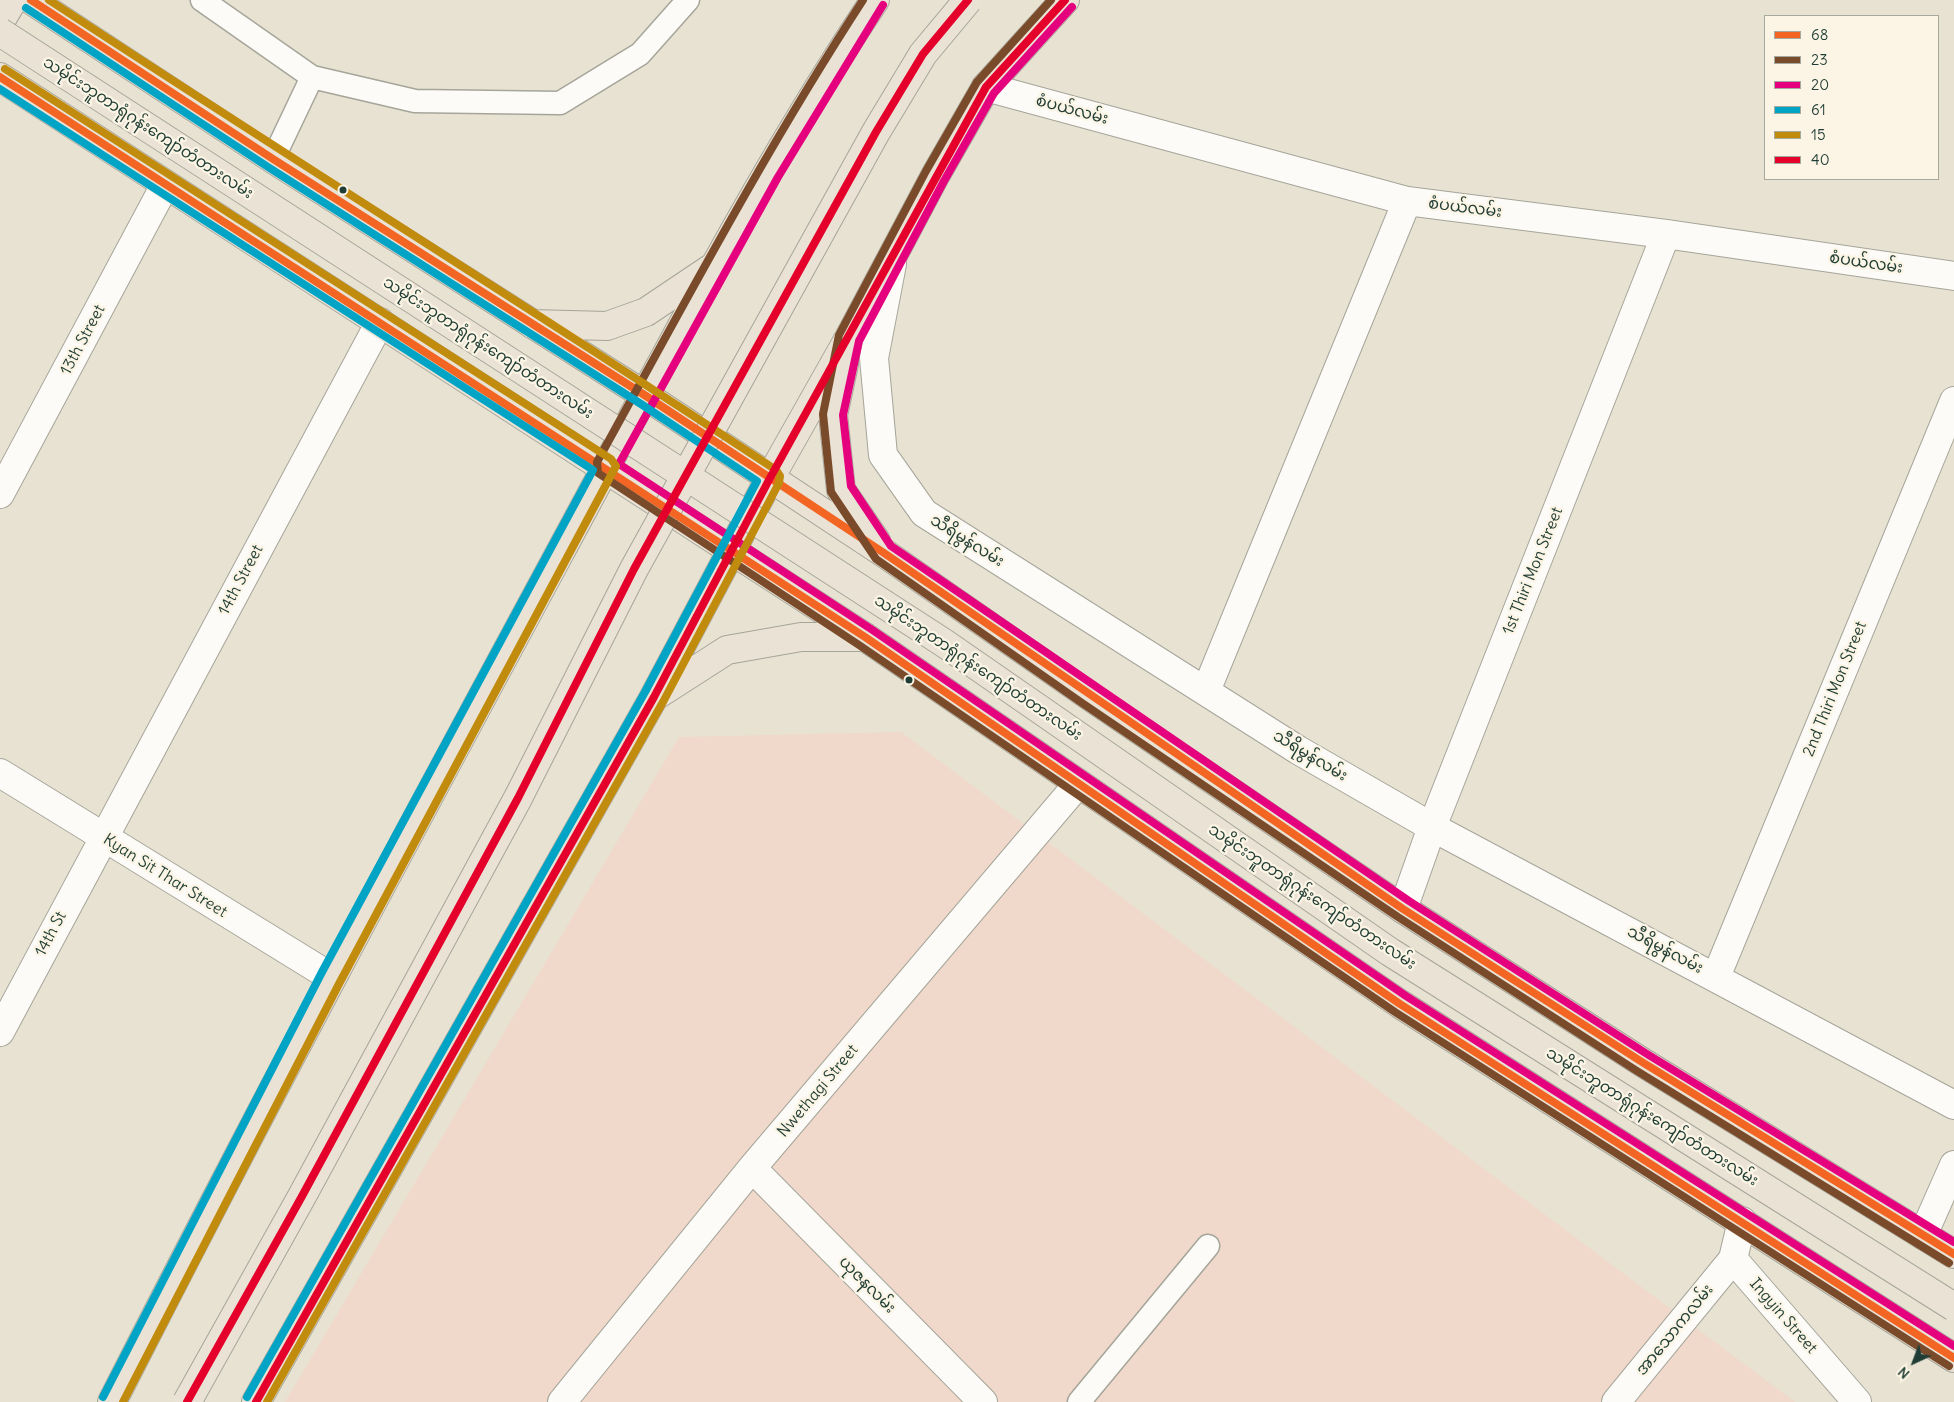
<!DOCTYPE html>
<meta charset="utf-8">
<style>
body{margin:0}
#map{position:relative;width:1954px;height:1402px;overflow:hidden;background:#e8e2d2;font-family:Delius,sans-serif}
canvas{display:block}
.legend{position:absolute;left:1764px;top:15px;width:175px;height:165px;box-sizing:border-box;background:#fcf5e5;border:1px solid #a4ab9e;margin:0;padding:6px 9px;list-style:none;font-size:15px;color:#1f3d34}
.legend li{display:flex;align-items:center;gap:10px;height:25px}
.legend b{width:25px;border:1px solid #a4ab9e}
.north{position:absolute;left:1889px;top:1337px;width:50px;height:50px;-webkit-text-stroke:4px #fcf5e5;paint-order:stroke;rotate:223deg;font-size:14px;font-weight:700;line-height:20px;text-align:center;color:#1f3d34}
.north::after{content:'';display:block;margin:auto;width:18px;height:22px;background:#1f3d34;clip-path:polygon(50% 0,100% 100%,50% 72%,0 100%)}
</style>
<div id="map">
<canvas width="1954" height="1402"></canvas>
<ul class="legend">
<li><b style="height:6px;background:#f26522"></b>68</li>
<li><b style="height:6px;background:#7a4b2a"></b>23</li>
<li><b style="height:6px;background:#e5007d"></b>20</li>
<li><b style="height:6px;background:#02a4c6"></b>61</li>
<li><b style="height:6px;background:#c18c0d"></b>15</li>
<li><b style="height:6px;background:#e4002b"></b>40</li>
</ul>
<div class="north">N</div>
</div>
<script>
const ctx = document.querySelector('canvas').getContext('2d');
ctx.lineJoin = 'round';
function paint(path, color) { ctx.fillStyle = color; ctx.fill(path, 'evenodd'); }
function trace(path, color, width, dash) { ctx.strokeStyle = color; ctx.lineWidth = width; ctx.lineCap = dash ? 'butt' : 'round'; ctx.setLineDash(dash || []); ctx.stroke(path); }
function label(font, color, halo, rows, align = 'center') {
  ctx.font = font + ' Delius,"Noto Sans Myanmar",sans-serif'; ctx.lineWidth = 4.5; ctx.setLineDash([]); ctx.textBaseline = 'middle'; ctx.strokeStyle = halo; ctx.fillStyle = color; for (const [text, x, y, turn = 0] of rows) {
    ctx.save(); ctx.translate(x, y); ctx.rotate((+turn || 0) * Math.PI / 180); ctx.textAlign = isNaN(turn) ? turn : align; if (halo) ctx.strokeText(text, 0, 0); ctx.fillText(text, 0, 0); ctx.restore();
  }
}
paint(new Path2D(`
 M 901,732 L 1795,1402 L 285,1402 L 679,737 Z`), '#f0d9ca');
const service = new Path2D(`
 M 202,0 L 312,77 L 415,101 L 560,103 L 640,54 L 688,0
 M 273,159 L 312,77
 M 1079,1402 L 1208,1246`);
const minor = new Path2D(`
 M 986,87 L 1407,201 L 1666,234 L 1954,276
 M 892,264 L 874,358 L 883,455 L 924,513 L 1298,750 L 1432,827 L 1954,1105
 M 0,494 L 165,185
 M 1206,691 L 1407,201
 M 0,773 L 331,977
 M 1403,909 L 1432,827 L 1666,234
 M 1716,977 L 1954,401
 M 0,1032 L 380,322
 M 752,1168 L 983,1402
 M 1742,1221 L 1733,1259 L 1857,1402
 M 1923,1235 L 1954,1165
 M 562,1402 L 752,1168 L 1078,784
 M 1616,1402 L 1733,1259`);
const primary = new Path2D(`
 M 31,0 L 273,159 L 646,396 L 884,553 L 1088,695 L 1403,909 L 1642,1062 L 1954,1254
 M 0,22 L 13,0
 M 0,77 L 865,637 L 1400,1004 L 1954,1358
 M 532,324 L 607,326 L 646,312 L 713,267
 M 844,364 L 833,415 L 841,490 L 876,541
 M 657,695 L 727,650 L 801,637 L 865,637
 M 112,1402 C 256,1118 406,838 557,558 C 659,370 756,178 875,0
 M 256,1402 L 654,697 L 770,478 L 849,338 L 935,176 L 986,87 L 1065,0`);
trace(service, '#a5a59a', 25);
trace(minor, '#a5a59a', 30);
trace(primary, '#a5a59a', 30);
trace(service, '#fcfbf8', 22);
trace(minor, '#fcfbf8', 28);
trace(primary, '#eae2d5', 28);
const primaryBridge = new Path2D(`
 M 0,32 L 944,643 L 1390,952 L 1954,1307
 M 187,1402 L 301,1198 L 518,798 L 634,569 L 876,132 L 923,54 L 968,0`);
trace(primaryBridge, '#a5a59a', 30, []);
trace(primaryBridge, '#eae2d5', 28);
trace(new Path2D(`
 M 31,0 L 273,159 L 646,396 L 884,553 L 1403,909 L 1642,1062 L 1954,1254
 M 0,77 L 865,637 L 1400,1004 L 1954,1358`), '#f26522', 8);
trace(new Path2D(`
 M 863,0 C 766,149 683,306 597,462 L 598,473 L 859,645 L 1395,1012 L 1949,1366
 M 1051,0 L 977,82 L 926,171 L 839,335 L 823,414 L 831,492 L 876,559 L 1082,703 L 1398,917 L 1637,1071 L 1949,1263`), '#7a4b2a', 8);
trace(new Path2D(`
 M 883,5 L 778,177 L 619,464 L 871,629 L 1406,996 L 1954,1346
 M 1072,7 L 994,93 L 944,181 L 859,341 L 843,415 L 851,486 L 891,546 L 1409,901 L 1647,1054 L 1954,1242`), '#e5007d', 8);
trace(new Path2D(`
 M 26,8 L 268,167 L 641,404 L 757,481 L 645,692 L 247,1397
 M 0,89 L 593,470 L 322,972 L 103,1397`), '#02a4c6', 8);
trace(new Path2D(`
 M 49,0 C 290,158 535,311 776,470 L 780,476 L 779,483 L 663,702 L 267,1402
 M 5,69 L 611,459 L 616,466 L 340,982 L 123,1402`), '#c18c0d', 8);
trace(new Path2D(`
 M 187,1402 L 301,1198 L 518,798 L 634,569 L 876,132 L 923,54 L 968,0
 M 256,1402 L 654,697 L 770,478 L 986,87 L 1065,0`), '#e4002b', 8);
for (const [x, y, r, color] of [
 [343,190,4.5,"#1f3d34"],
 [909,680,4.5,"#1f3d34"]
]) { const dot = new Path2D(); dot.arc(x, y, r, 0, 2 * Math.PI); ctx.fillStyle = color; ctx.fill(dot); trace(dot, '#fcf5e5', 2); }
label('16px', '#1f3d34', '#fcf5e5', [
 ["စံပယ်လမ်း",1072,110,15],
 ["သမိုင်းဘူတာရုံဂုန်းကျော်တံတားလမ်း",148,128,33],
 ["စံပယ်လမ်း",1465,208,7],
 ["စံပယ်လမ်း",1866,263,8],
 ["13th Street",83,340,-62],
 ["သမိုင်းဘူတာရုံဂုန်းကျော်တံတားလမ်း",488,348,33],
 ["သီရိမွန်လမ်း",967,541,32],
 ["1st Thiri Mon Street",1533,571,-68],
 ["14th Street",241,580,-62],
 ["သမိုင်းဘူတာရုံဂုန်းကျော်တံတားလမ်း",978,668,34],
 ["2nd Thiri Mon Street",1835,689,-68],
 ["သီရိမွန်လမ်း",1310,756,31],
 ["Kyan Sit Thar Street",165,876,32],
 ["သမိုင်းဘူတာရုံဂုန်းကျော်တံတားလမ်း",1312,897,34],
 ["14th St",51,934,-62],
 ["သီရိမွန်လမ်း",1665,950,28],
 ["Nwethagi Street",818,1091,-50],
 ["သမိုင်းဘူတာရုံဂုန်းကျော်တံတားလမ်း",1652,1117,32],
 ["ယုဇနလမ်း",867,1285,45],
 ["Ingyin Street",1783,1316,49],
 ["အာသောကလမ်း",1675,1330,-51]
]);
</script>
